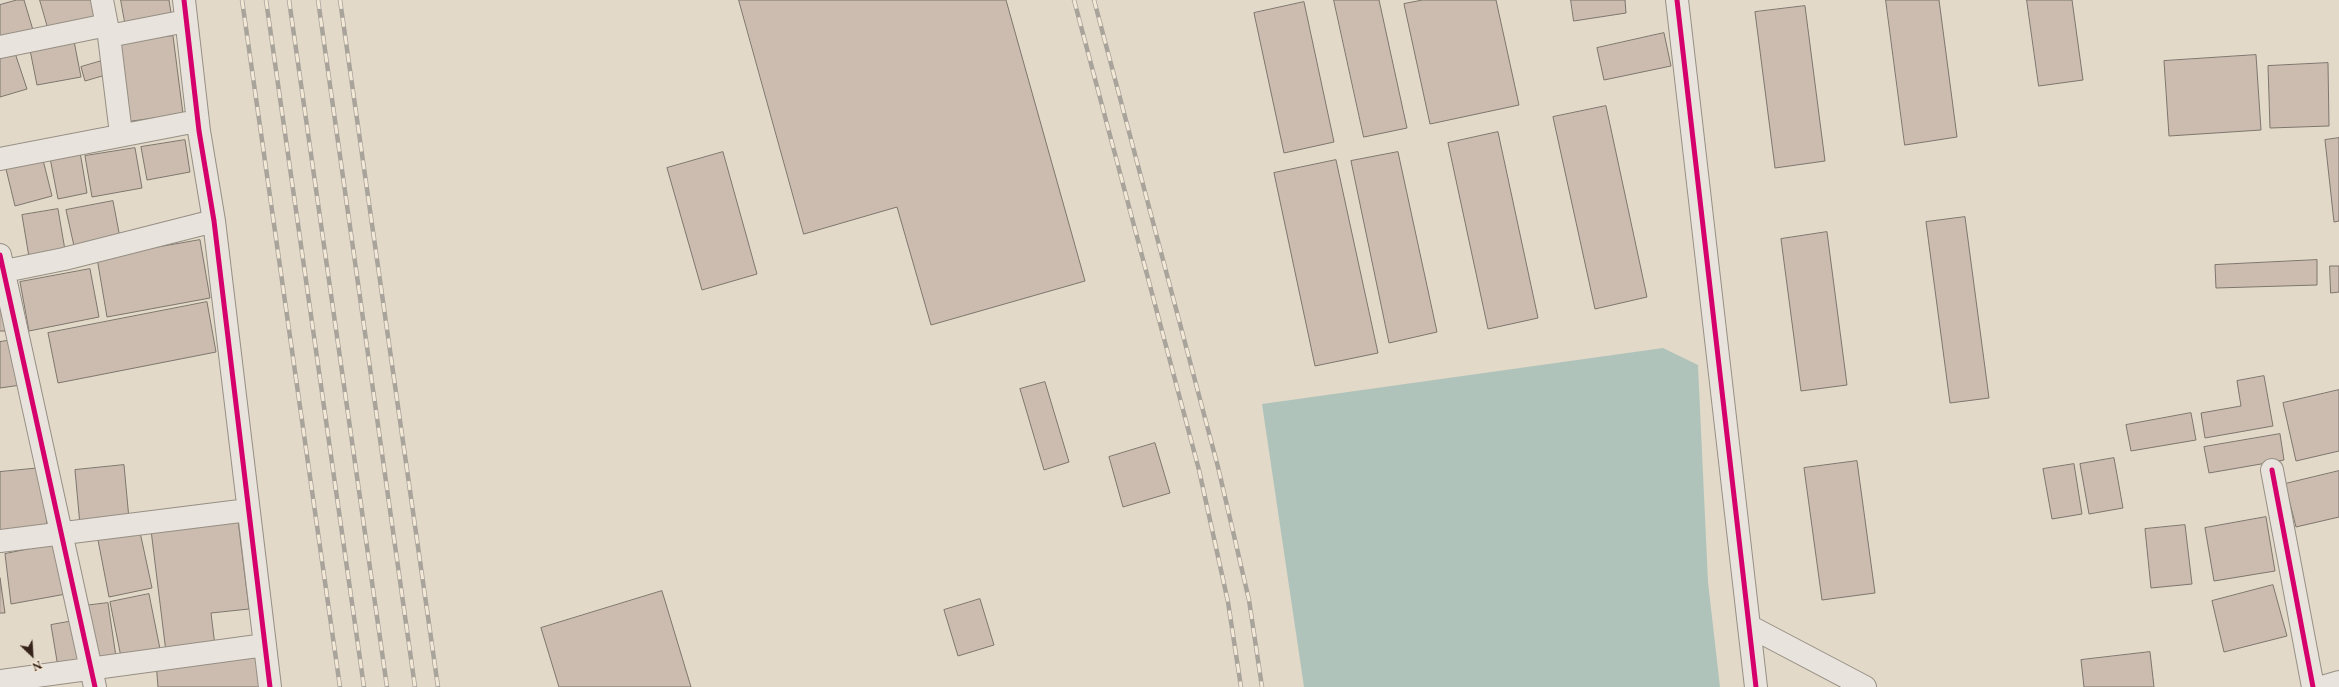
<!DOCTYPE html>
<style>
body{margin:0}
#map{position:relative;width:2339px;height:687px;overflow:hidden;background:#e2d9c8;font-family:"EB Garamond",serif}
canvas{display:block}
.north{position:absolute;left:12px;top:635px;width:40px;height:40px;-webkit-text-stroke:3px #f3e8d5;paint-order:stroke;rotate:155deg;font-size:11px;font-weight:700;line-height:16px;text-align:center;color:#352219}
.north::after{content:'';display:block;margin:auto;width:14px;height:18px;background:#352219;clip-path:polygon(50% 0,100% 100%,50% 72%,0 100%)}
</style>
<div id="map">
<canvas width="2339" height="687"></canvas>
<div class="north">N</div>
</div>
<script>
const ctx = document.querySelector('canvas').getContext('2d');
ctx.lineJoin = 'round';
function paint(path, color) { ctx.fillStyle = color; ctx.fill(path, 'evenodd'); }
function trace(path, color, width, dash) { ctx.strokeStyle = color; ctx.lineWidth = width; ctx.lineCap = dash ? 'butt' : 'round'; ctx.setLineDash(dash || []); ctx.stroke(path); }
paint(new Path2D(`
 M 1663,348 L 1698,365 L 1708,582 L 1720,687 L 1304,687 L 1262,404 Z`), '#b0c3bb');
const building = new Path2D(`
 M 17,0 L 24,0 L 33,30 L 0,40 L 0,5 Z
 M 40,0 L 96,0 L 100,16 L 49,31 Z
 M 121,0 L 169,0 L 171,13 L 125,22 Z
 M 739,0 L 1006,0 L 1085,281 L 931,325 L 897,207 L 804,234 Z
 M 1334,0 L 1379,0 L 1407,128 L 1364,137 Z
 M 1423,0 L 1496,0 L 1519,105 L 1430,124 L 1404,4 Z
 M 1571,0 L 1625,0 L 1626,13 L 1574,21 Z
 M 1886,0 L 1939,0 L 1957,137 L 1905,145 Z
 M 2027,0 L 2072,0 L 2083,80 L 2039,86 Z
 M 1304,2 L 1334,142 L 1284,153 L 1254,13 Z
 M 1805,6 L 1825,161 L 1775,168 L 1755,12 Z
 M 1664,33 L 1671,66 L 1604,80 L 1597,48 Z
 M 173,36 L 183,114 L 125,122 L 115,43 Z
 M 74,41 L 81,77 L 37,85 L 30,50 Z
 M 14,50 L 27,89 L 0,97 L 0,54 Z
 M 2256,55 L 2261,130 L 2169,136 L 2164,61 Z
 M 105,60 L 109,74 L 85,81 L 81,67 Z
 M 2328,63 L 2329,126 L 2270,128 L 2268,66 Z
 M 1606,106 L 1647,297 L 1595,309 L 1553,117 Z
 M 1498,132 L 1538,318 L 1488,329 L 1448,143 Z
 M 2339,138 L 2339,221 L 2334,222 L 2325,140 Z
 M 185,140 L 190,172 L 147,180 L 141,147 Z
 M 135,148 L 142,188 L 92,197 L 85,156 Z
 M 80,152 L 87,193 L 58,199 L 50,158 Z
 M 723,152 L 757,274 L 702,290 L 667,168 Z
 M 1398,152 L 1437,332 L 1389,343 L 1351,161 Z
 M 42,156 L 52,196 L 15,206 L 5,165 Z
 M 1336,160 L 1378,353 L 1315,366 L 1274,173 Z
 M 113,201 L 120,238 L 74,246 L 66,210 Z
 M 58,209 L 65,250 L 29,257 L 22,215 Z
 M 1965,217 L 1989,398 L 1950,403 L 1926,222 Z
 M 1827,232 L 1847,385 L 1801,391 L 1781,239 Z
 M 200,240 L 210,298 L 107,317 L 97,258 Z
 M 2317,260 L 2317,285 L 2216,288 L 2215,265 Z
 M 2330,266 L 2339,266 L 2339,292 L 2331,293 Z
 M 90,269 L 99,317 L 29,331 L 20,282 Z
 M 0,282 L 8,331 L 0,331 Z
 M 207,302 L 216,352 L 58,383 L 48,333 Z
 M 13,340 L 21,385 L 0,388 L 0,342 Z
 M 2264,376 L 2273,426 L 2205,438 L 2201,413 L 2241,406 L 2237,381 Z
 M 1045,382 L 1069,462 L 1044,470 L 1020,389 Z
 M 2339,390 L 2339,451 L 2296,461 L 2283,403 Z
 M 2191,413 L 2196,440 L 2131,451 L 2126,425 Z
 M 2280,434 L 2284,460 L 2209,473 L 2204,447 Z
 M 1155,443 L 1170,493 L 1123,507 L 1109,457 Z
 M 2114,458 L 2123,508 L 2089,514 L 2080,464 Z
 M 1857,461 L 1875,593 L 1822,600 L 1804,468 Z
 M 2074,464 L 2082,514 L 2052,519 L 2043,469 Z
 M 124,465 L 129,519 L 80,525 L 75,470 Z
 M 41,468 L 47,525 L 0,530 L 0,472 Z
 M 2339,471 L 2339,517 L 2296,527 L 2285,484 Z
 M 2266,517 L 2275,571 L 2214,581 L 2205,528 Z
 M 238,520 L 249,609 L 211,613 L 215,646 L 166,652 L 151,530 Z
 M 2185,525 L 2192,584 L 2151,588 L 2145,529 Z
 M 140,532 L 152,588 L 109,597 L 98,540 Z
 M 60,543 L 66,594 L 11,604 L 5,554 Z
 M 0,578 L 5,613 L 0,613 Z
 M 2273,585 L 2287,636 L 2224,652 L 2212,601 Z
 M 662,591 L 691,687 L 559,687 L 541,628 Z
 M 149,594 L 161,654 L 122,662 L 110,602 Z
 M 980,599 L 994,645 L 958,656 L 944,610 Z
 M 108,603 L 116,657 L 93,661 L 83,606 Z
 M 79,620 L 87,662 L 58,667 L 51,625 Z
 M 257,652 L 260,687 L 158,687 L 156,662 Z
 M 2150,652 L 2154,687 L 2084,687 L 2081,660 Z`);
paint(building, '#cbbcaf');
trace(building, '#7e766d', 1);
const minor = new Path2D(`
 M 102,0 L 109,36 L 121,134
 M 184,0 L 199,131 L 214,221 L 270,687
 M 1677,0 L 1756,687
 M 109,36 L 186,21
 M 0,47 L 107,25
 M 0,159 L 197,121
 M 0,255 L 95,687
 M 0,272 L 64,259 L 214,221
 M 2272,470 L 2313,687
 M 0,541 L 248,510
 M 1749,626 L 1865,687
 M 0,681 L 265,645
 M 2322,687 L 2339,682`);
trace(minor, '#968f84', 24);
trace(minor, '#e8e3dc', 22);
const rail = new Path2D(`
 M 242,0 L 340,687
 M 266,0 L 364,687
 M 289,0 L 387,687
 M 318,0 L 415,687
 M 340,0 L 438,687
 M 1074,0 L 1199,470 L 1228,602 L 1241,687
 M 1094,0 L 1218,467 L 1249,600 L 1262,687`);
trace(rail, '#a8a39b', 4.5);
trace(rail, '#f3e8d5', 3, [9]);
trace(new Path2D(`
 M 184,0 L 199,131 L 214,221 L 270,687
 M 1677,0 L 1756,687
 M 0,255 L 95,687
 M 2272,470 L 2313,687`), '#d6006c', 5);
</script>
